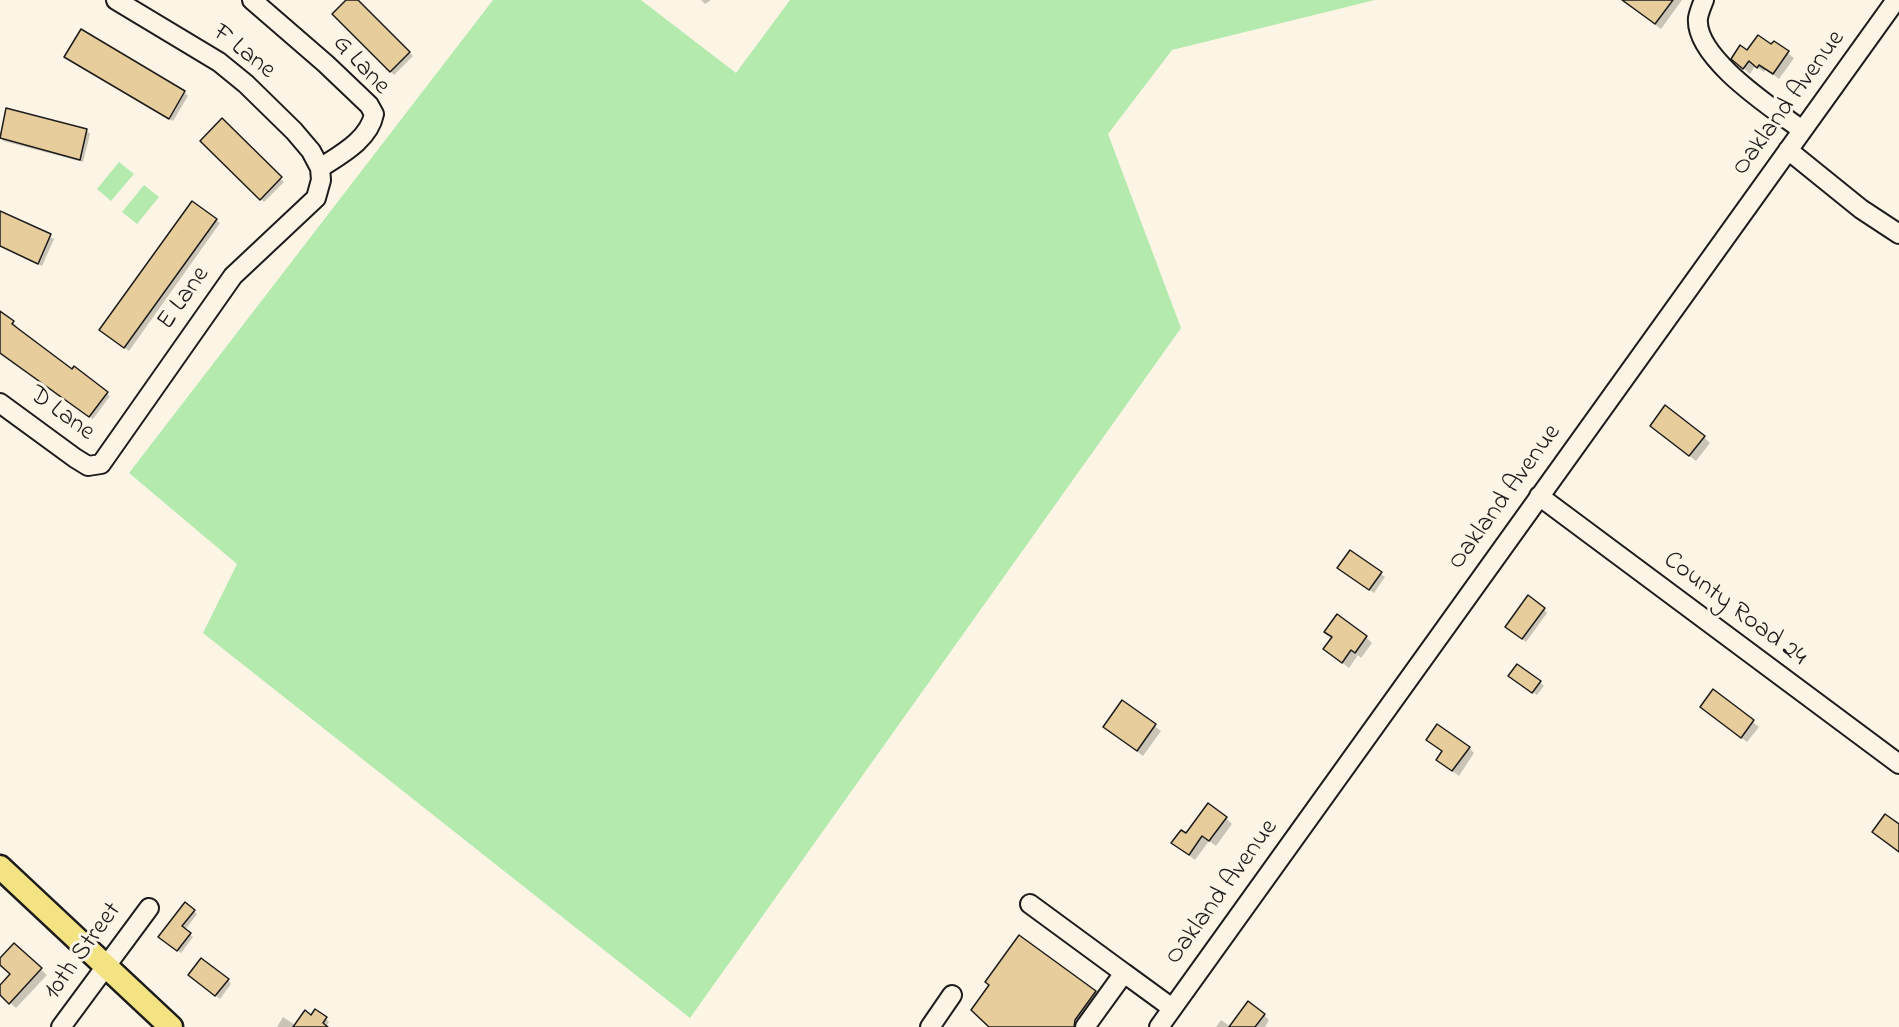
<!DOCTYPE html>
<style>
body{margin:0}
canvas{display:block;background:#fcf5e5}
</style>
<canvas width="1899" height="1027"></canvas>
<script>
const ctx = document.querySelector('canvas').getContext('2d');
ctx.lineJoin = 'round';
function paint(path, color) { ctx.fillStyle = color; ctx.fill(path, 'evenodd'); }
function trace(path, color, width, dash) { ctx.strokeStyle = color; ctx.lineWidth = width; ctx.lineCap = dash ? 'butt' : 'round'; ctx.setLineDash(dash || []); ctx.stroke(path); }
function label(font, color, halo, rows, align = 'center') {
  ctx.font = font + ' "Indie Flower",sans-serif'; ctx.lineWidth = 6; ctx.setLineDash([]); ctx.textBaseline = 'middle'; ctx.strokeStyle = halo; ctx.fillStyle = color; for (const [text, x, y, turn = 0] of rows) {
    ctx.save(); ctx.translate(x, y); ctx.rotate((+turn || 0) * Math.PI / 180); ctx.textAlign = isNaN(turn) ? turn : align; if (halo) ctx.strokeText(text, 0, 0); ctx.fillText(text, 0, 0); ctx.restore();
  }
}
paint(new Path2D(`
 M 493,0 L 641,0 L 736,73 L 790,0 L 1375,0 L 1172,50 L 1108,134 L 1181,328 L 690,1018 L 203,633 L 237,564 L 129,473 Z
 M 119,162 L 134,174 L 111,201 L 97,189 Z
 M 144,185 L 159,197 L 137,224 L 122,212 Z`), '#b4eaad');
paint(new Path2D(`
 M 348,0 L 356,0 L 413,56 L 394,75 L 334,14 Z
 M 701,0 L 711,0 L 705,4 Z
 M 1622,0 L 1682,0 L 1661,29 Z
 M 81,31 L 184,92 L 188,96 L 173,121 L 70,60 Z
 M 1774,43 L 1794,58 L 1779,79 L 1766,69 L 1764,72 L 1755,66 L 1750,74 L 1739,64 L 1748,52 L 1771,46 Z
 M 7,109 L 87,131 L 90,134 L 83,162 L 3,141 L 0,135 Z
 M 222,121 L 284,182 L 264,202 L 202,141 Z
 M 0,213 L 54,239 L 42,266 L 0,247 Z
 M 216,220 L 220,223 L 129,351 L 104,333 Z
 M 0,312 L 17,326 L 15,328 L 110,396 L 93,419 L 61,394 L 59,397 L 0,350 Z
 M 1652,426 L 1704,437 L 1710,443 L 1696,461 Z
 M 1350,552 L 1385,577 L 1374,593 L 1343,571 Z
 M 1544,609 L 1547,613 L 1526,642 L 1510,630 Z
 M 1326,632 L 1366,637 L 1372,643 L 1361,658 L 1358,655 L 1349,668 L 1325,649 L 1333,638 Z
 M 1514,679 L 1540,682 L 1544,686 L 1537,695 Z
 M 1713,691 L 1759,727 L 1747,742 L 1707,712 Z
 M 1123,702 L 1161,731 L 1143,756 L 1105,727 Z
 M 1428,740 L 1469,748 L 1474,753 L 1459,776 L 1438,760 L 1443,752 Z
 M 1226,818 L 1232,824 L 1216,846 L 1209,841 L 1195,860 L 1173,843 Z
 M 194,911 L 197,914 L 185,930 L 193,937 L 181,953 L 164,940 Z
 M 14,945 L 47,975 L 16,1008 L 0,994 L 0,987 L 12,974 L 0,960 Z
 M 193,978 L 228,980 L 231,984 L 220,999 Z
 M 1095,992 L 1103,1000 L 1083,1027 L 991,1027 Z
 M 1264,1015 L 1269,1020 L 1265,1027 L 1231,1027 Z
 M 283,1017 L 298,1027 L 277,1027 Z
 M 312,1017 L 326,1019 L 329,1022 L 326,1027 L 302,1027 Z
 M 1221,1020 L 1231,1027 L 1216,1027 Z`), '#0003');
const building = new Path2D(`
 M 346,0 L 358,0 L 410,52 L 390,72 L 332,14 Z
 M 1622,0 L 1673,0 L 1655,24 Z
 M 81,29 L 185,91 L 169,119 L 64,57 Z
 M 1758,35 L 1771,44 L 1774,41 L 1789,51 L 1773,74 L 1759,65 L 1757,68 L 1749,61 L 1743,69 L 1731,59 L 1740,45 L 1747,50 Z
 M 6,108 L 87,129 L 80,160 L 0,138 Z
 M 222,118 L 282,177 L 260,200 L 200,141 Z
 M 192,201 L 217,219 L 124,348 L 99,330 Z
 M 0,211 L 51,234 L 38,264 L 0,246 Z
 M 0,311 L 14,321 L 12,324 L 72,369 L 74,366 L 108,392 L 89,417 L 0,353 Z
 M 1665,405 L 1705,436 L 1689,456 L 1650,426 Z
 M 1350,550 L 1382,572 L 1369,590 L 1337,568 Z
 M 1528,595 L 1545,608 L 1522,639 L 1505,627 Z
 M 1337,614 L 1367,636 L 1355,653 L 1351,650 L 1342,663 L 1323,649 L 1332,637 L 1324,632 Z
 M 1517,664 L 1541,681 L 1532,693 L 1508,676 Z
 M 1713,689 L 1754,720 L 1741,738 L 1700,707 Z
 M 1122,700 L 1156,724 L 1137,751 L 1103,727 Z
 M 1437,724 L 1470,747 L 1452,771 L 1436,760 L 1442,751 L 1426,740 Z
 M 1208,803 L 1227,817 L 1209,841 L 1202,836 L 1189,855 L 1171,843 L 1181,830 L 1186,833 Z
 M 1885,814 L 1899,824 L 1899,852 L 1872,832 Z
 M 185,902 L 195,910 L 182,926 L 191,933 L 177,951 L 158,937 Z
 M 1019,935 L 1096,991 L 1075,1020 L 1074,1027 L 989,1027 L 971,1010 L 989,985 L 985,982 Z
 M 14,943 L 42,968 L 9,1004 L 0,995 L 0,985 L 10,974 L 0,965 L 0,958 Z
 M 201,958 L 229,979 L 215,996 L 188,975 Z
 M 1248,1001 L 1265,1014 L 1255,1027 L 1229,1027 Z
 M 315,1009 L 327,1017 L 323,1023 L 328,1027 L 293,1027 L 305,1010 L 311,1015 Z`);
paint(building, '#e7cc9c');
trace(building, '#1c1c1c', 1.5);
const minor = new Path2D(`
 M 252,0 L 326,64 L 369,105 L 374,114 C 369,140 340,155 320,168
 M 1704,0 C 1702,5 1699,12 1698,18 C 1694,58 1774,109 1802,130
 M 1788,150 L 1861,209 L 1899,234
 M 0,403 L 75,458 L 88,466 L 101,464 L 233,276 L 316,198 L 321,180 L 320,168 L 311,151 L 294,131 L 246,84 L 219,62 L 116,0
 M 1539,496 L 1899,764
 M 1030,904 L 1124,973
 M 61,1027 L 149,908
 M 930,1027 L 952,995
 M 1085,1027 L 1124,973 L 1172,1008
 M 1159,1027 L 1896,0`);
const major = new Path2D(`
 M 0,867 L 171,1027`);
trace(minor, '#1c1c1c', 22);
trace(major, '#1c1c1c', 27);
trace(minor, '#fcf5e5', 18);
trace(major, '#f4e382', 22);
label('26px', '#1c1c1c', '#fcf5e5', [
 ["F Lane",243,53,38],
 ["G Lane",360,66,47],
 ["Oakland Avenue",1790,104,-54],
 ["E Lane",185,299,-55],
 ["D Lane",61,415,36],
 ["Oakland Avenue",1506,498,-54],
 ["County Road 24",1734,610,37],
 ["Oakland Avenue",1223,893,-54],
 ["10th Street",84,952,-54]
]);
</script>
